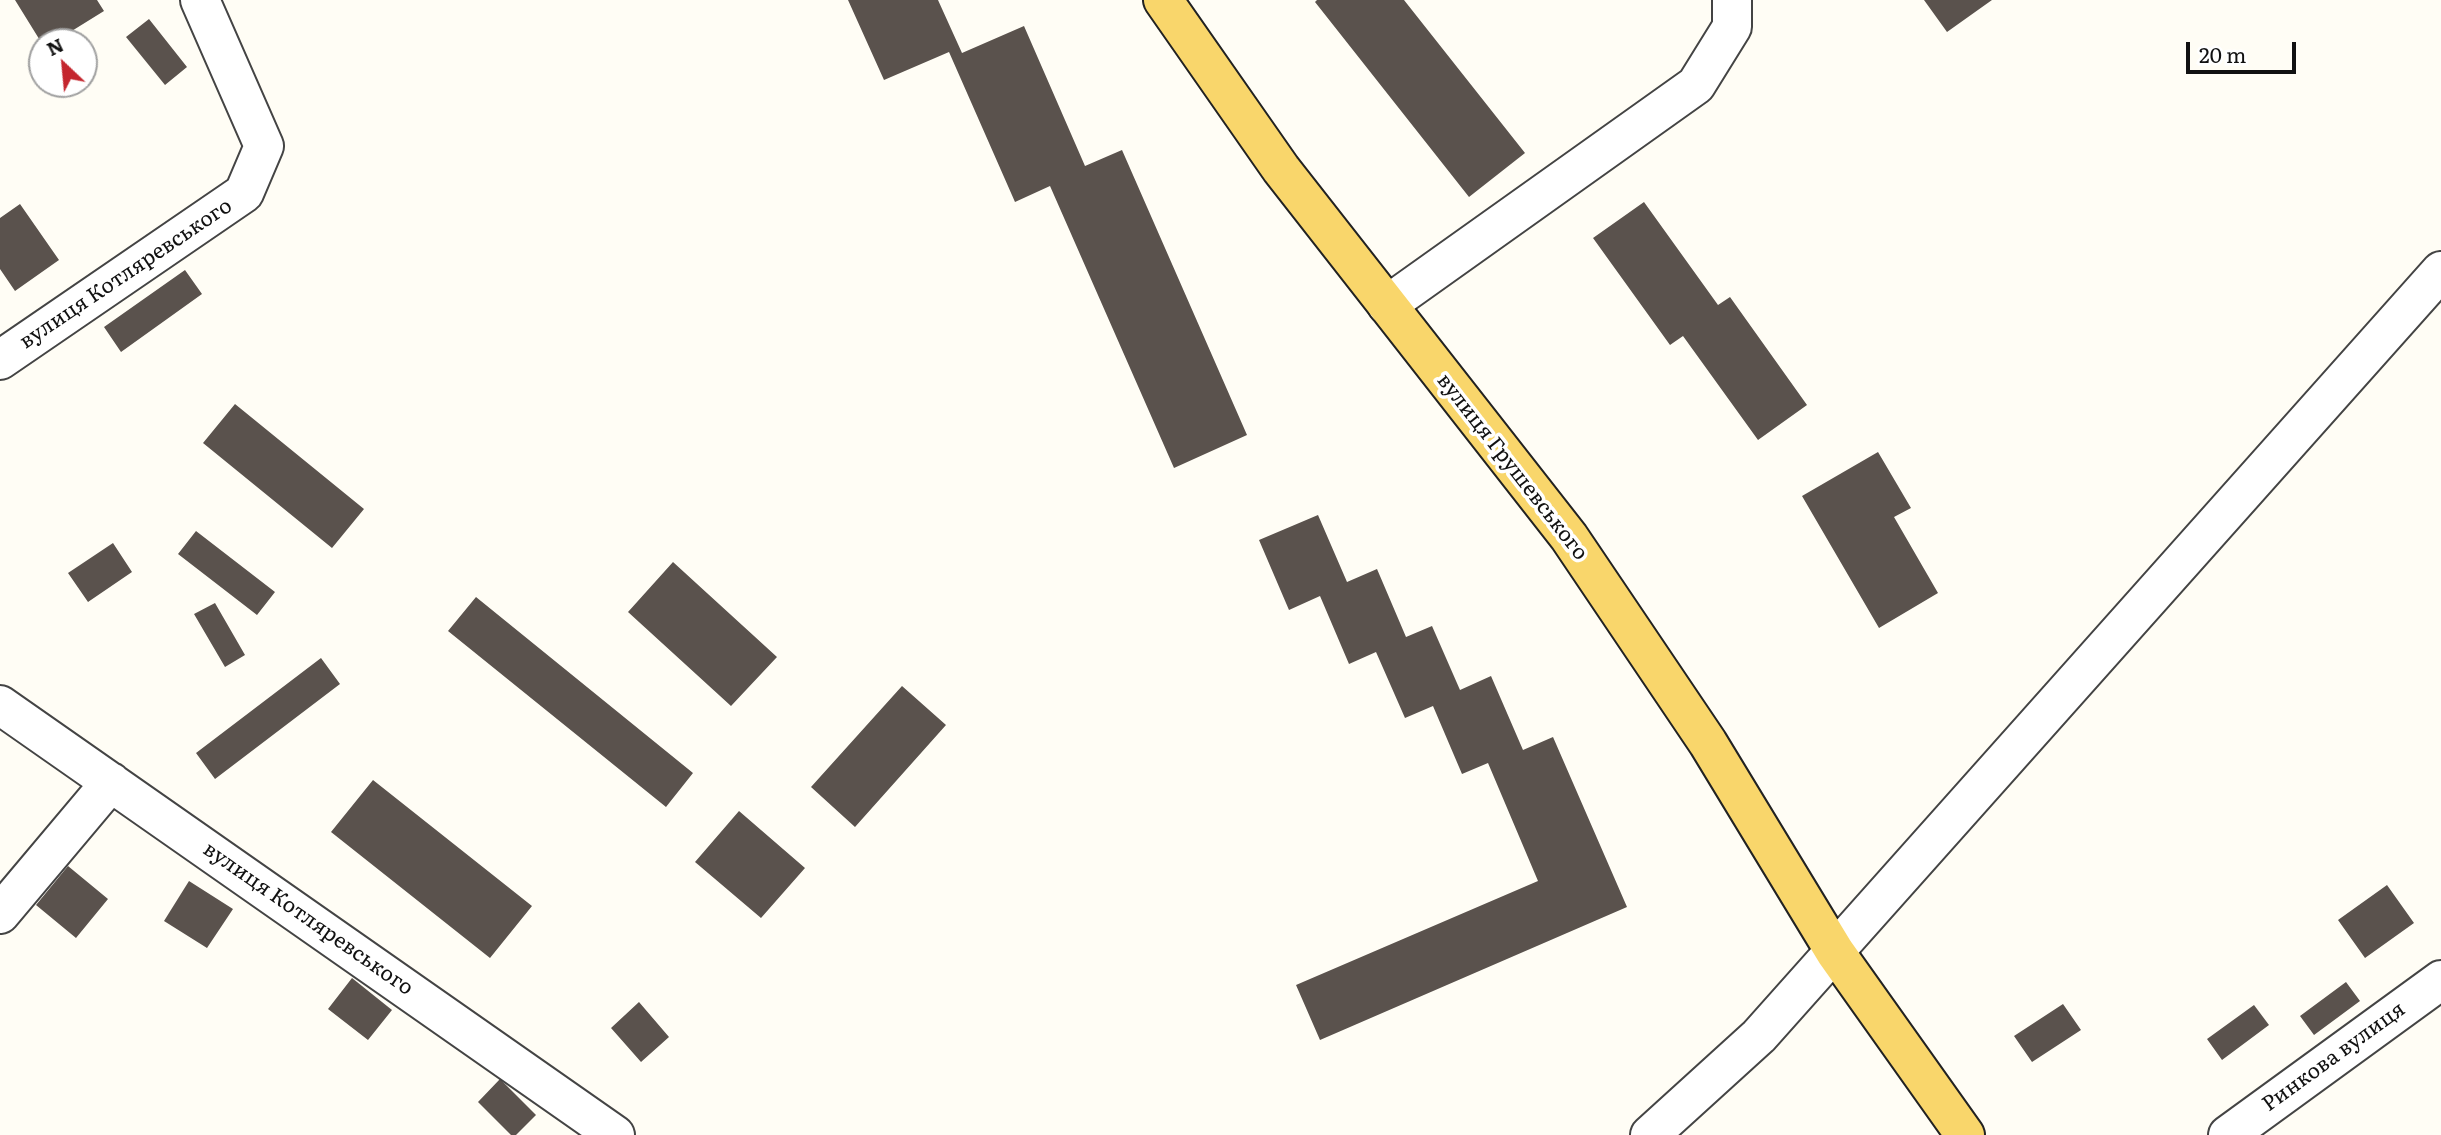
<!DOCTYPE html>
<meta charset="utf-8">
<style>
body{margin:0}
#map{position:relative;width:2441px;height:1135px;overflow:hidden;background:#fffdf5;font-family:Literata,serif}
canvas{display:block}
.north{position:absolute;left:28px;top:28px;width:70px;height:70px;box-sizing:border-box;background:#fff;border:2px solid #a0a0a0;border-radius:50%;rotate:334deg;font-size:19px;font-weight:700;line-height:28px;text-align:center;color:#111}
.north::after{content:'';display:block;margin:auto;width:24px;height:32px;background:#c4262e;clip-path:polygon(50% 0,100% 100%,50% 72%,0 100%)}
.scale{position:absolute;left:2186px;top:42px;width:110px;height:32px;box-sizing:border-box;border:4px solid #111;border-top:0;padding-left:9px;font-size:21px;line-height:24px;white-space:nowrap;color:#111;-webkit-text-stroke:5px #fff;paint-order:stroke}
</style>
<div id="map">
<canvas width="2441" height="1135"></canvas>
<div class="north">N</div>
<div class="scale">20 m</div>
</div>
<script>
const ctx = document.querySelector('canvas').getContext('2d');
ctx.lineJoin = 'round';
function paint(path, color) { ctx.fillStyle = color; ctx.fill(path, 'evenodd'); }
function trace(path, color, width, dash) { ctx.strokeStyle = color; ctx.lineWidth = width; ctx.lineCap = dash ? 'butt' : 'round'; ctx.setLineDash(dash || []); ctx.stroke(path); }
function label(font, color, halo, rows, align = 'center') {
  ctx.font = font + ' Literata,serif'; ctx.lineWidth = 7; ctx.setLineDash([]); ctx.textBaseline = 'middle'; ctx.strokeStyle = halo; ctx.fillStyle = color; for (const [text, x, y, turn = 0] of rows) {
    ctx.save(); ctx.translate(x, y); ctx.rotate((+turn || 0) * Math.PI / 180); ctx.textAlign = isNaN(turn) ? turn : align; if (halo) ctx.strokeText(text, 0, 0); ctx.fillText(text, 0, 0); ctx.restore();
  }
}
paint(new Path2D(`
 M 15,0 L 97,0 L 104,11 L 54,42 L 41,42 Z
 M 848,0 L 938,0 L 962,53 L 1024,26 L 1085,166 L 1122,150 L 1247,435 L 1174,468 L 1050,186 L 1015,202 L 949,52 L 884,80 Z
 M 1317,0 L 1404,0 L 1525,153 L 1469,197 L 1315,2 Z
 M 1924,0 L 1992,0 L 1947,32 Z
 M 149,19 L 187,67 L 165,85 L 126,37 Z
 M 1644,202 L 1718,305 L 1730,297 L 1807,405 L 1758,440 L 1683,336 L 1670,345 L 1593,238 Z
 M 20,204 L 59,260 L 15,291 L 0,269 L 0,218 Z
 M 185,270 L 202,294 L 121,352 L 104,327 Z
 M 235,404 L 364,509 L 332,548 L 203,443 Z
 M 1878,452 L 1911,508 L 1894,517 L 1938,593 L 1879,628 L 1802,496 Z
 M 1318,515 L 1347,582 L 1377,569 L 1406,637 L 1432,626 L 1460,690 L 1491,676 L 1523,750 L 1553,737 L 1627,907 L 1320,1040 L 1296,985 L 1538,881 L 1488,763 L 1462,774 L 1433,706 L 1405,718 L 1376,652 L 1349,664 L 1320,596 L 1289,610 L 1259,540 Z
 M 196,531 L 275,592 L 257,615 L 178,554 Z
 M 113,543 L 132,572 L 88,602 L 68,573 Z
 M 673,562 L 777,657 L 731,706 L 628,612 Z
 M 476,597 L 693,773 L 666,807 L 448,631 Z
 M 215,603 L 245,655 L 225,667 L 194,614 Z
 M 321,658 L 340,684 L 215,779 L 196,753 Z
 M 902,686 L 946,725 L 855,827 L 811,787 Z
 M 373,780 L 532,906 L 490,958 L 331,832 Z
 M 739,811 L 805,868 L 761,918 L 695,862 Z
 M 68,866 L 108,899 L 76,938 L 36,905 Z
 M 189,881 L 233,909 L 207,948 L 164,921 Z
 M 2387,885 L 2414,923 L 2365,958 L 2338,920 Z
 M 352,978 L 392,1010 L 368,1040 L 328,1009 Z
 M 2346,982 L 2360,1001 L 2314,1035 L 2300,1016 Z
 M 639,1002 L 669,1037 L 641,1062 L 611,1028 Z
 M 2063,1004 L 2081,1030 L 2032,1062 L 2014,1036 Z
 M 2254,1005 L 2269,1025 L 2222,1060 L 2207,1039 Z
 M 500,1079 L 536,1115 L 516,1135 L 511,1135 L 478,1102 Z`), '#5a524d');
const minor = new Path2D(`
 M 1387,305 L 1696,85 L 1732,27 L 1732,0
 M 0,360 L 244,193 L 264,146 L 200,0
 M 0,705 L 615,1135
 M 0,914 L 111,782
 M 1650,1135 L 1759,1036 L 2441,271
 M 2228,1135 L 2441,980`);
const major = new Path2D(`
 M 1163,0 L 1281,169 L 1569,537 L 1708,743 L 1835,952 L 1965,1135`);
trace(minor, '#444', 42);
trace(major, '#222', 42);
trace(minor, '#fff', 38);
trace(major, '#f9d66b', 38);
label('21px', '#111', '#fff', [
 ["вулиця Котляревського",126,274,-34],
 ["вулиця Грушевського",1512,467,52],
 ["вулиця Котляревського",308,919,35],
 ["Ринкова вулиця",2334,1057,-36]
]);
</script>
